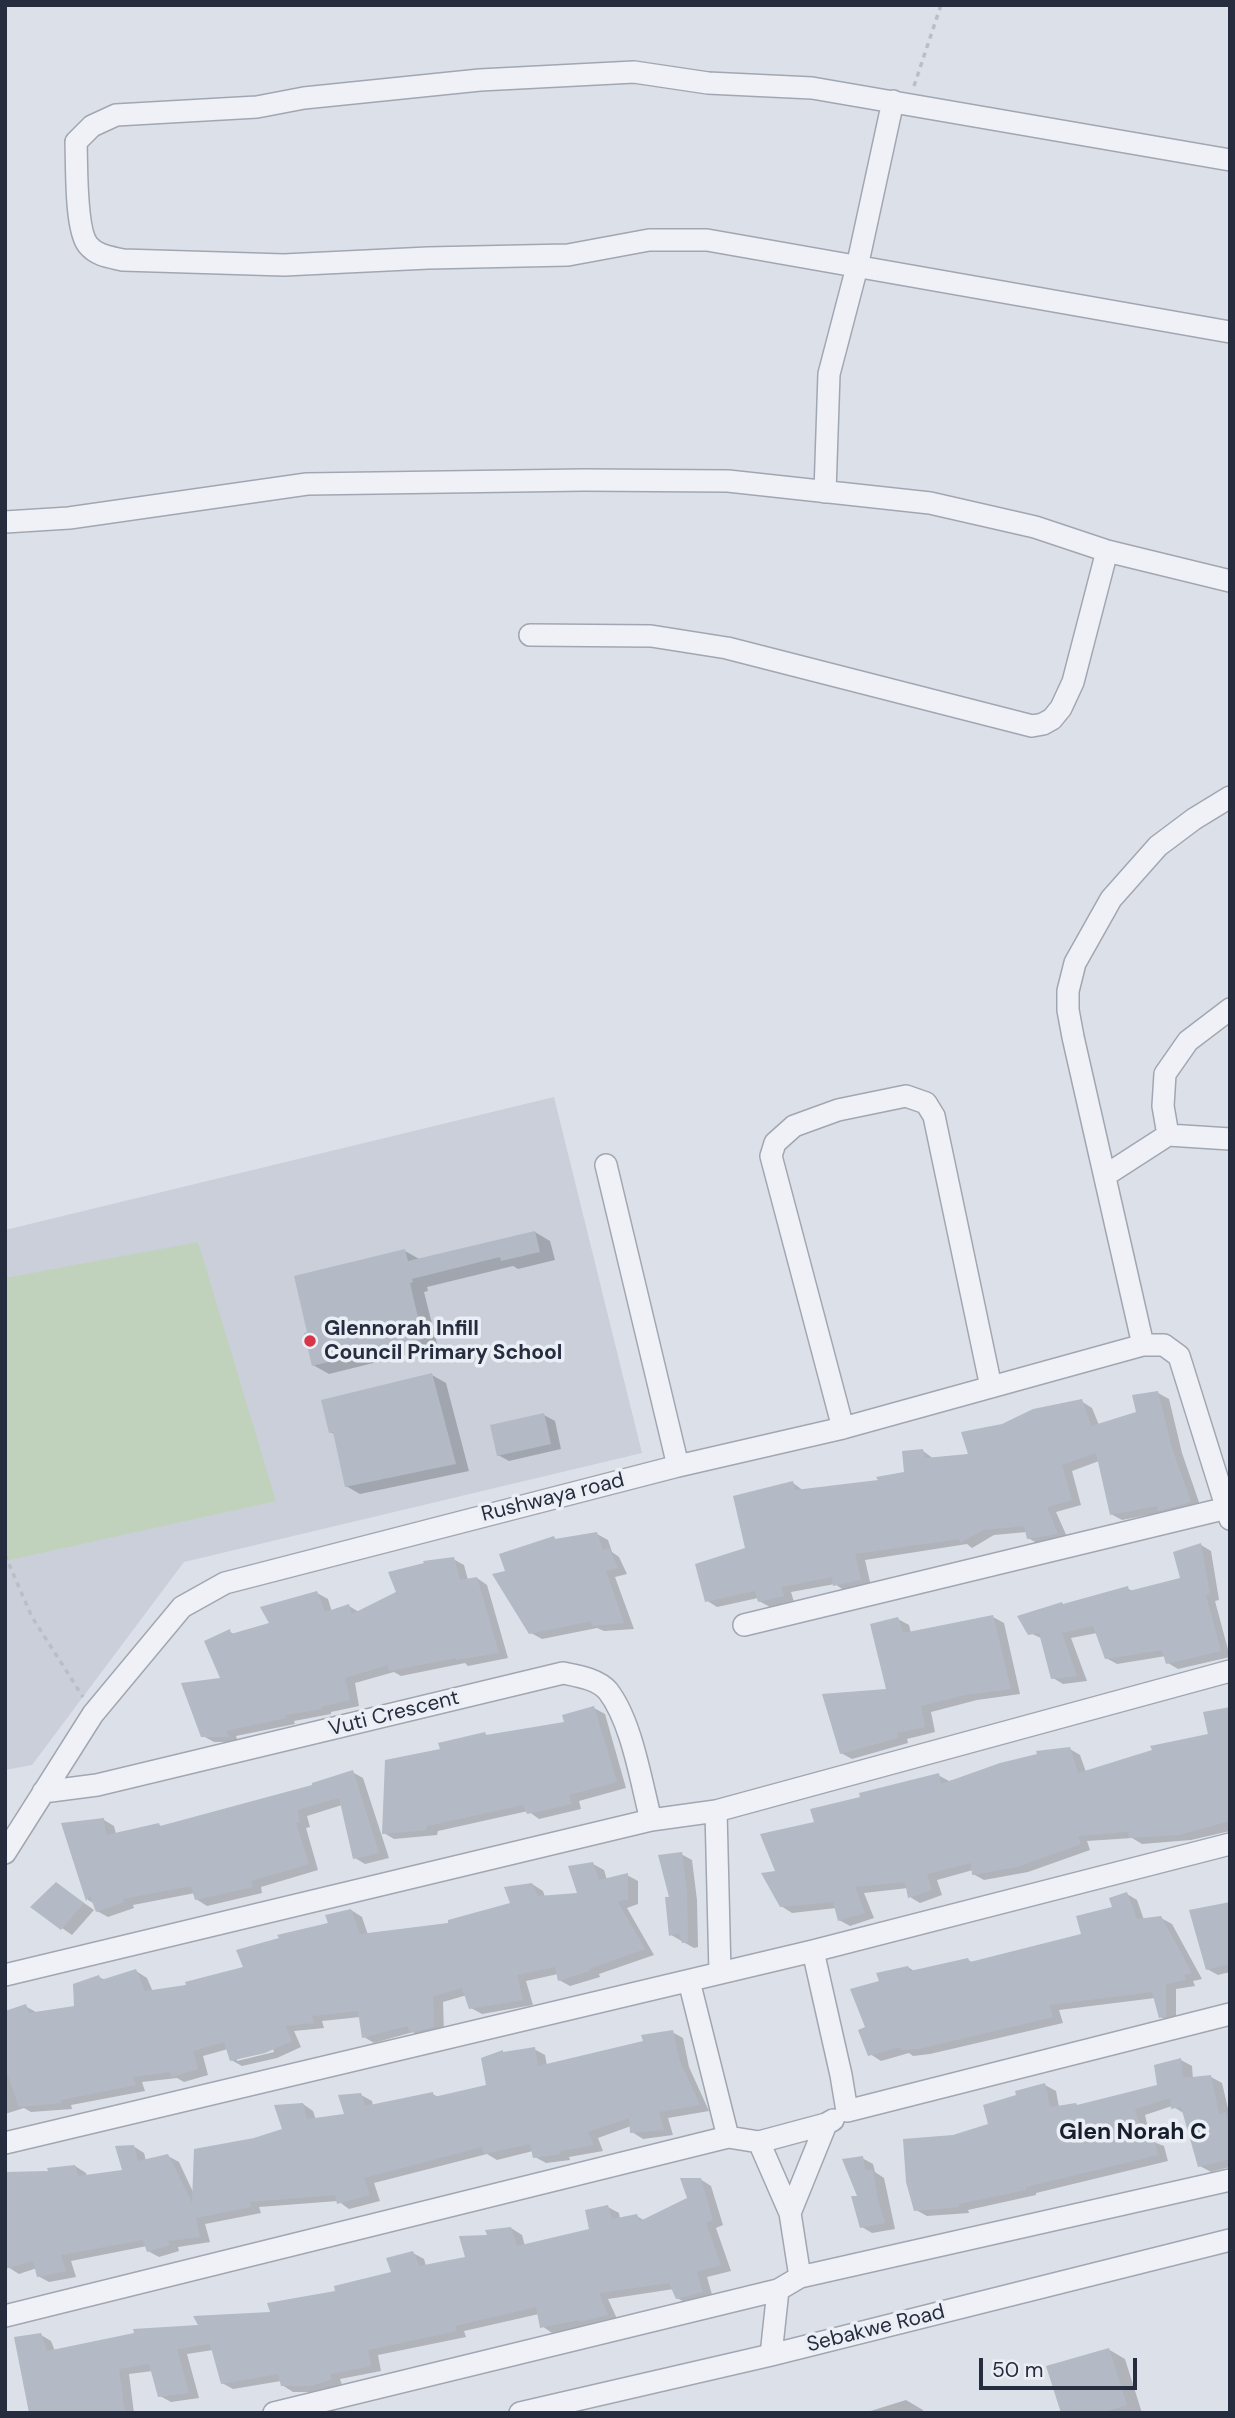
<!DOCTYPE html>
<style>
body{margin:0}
#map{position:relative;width:1235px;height:2418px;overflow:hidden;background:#dce0e8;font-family:"DM Sans",sans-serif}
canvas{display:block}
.frame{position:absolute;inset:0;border:7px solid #252d3f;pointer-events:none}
.scale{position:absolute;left:979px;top:2358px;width:158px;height:32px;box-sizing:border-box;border:4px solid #252d3f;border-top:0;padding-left:9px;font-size:21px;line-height:24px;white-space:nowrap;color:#252d3f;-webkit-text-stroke:5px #ebeff5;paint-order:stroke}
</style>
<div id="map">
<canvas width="1235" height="2418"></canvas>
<div class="frame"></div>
<div class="scale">50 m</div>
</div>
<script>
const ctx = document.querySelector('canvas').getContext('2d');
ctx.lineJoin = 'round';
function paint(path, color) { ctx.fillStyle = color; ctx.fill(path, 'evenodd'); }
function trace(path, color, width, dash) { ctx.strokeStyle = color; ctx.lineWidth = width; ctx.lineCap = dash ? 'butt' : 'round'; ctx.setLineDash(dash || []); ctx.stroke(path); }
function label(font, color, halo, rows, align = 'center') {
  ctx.font = font + ' "DM Sans",sans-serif'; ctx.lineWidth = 7; ctx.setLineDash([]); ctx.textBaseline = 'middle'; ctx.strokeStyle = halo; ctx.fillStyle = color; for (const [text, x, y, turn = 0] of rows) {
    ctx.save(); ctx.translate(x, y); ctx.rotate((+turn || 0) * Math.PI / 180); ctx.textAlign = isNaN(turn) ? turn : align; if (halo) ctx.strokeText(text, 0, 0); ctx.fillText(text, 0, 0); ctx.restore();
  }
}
paint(new Path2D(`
 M 554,1097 L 642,1453 L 184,1562 L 32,1765 L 5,1770 L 5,1230 Z`), '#cacfda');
paint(new Path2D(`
 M 198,1242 L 276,1501 L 5,1561 L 5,1278 Z`), '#c1d2bc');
paint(new Path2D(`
 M 535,1232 L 550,1241 L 555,1260 L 518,1269 L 513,1266 L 427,1287 L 428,1291 L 424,1292 L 438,1347 L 329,1374 L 313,1365 L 405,1251 L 421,1260 Z
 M 432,1375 L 446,1383 L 469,1471 L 360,1494 L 346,1486 L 335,1434 L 330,1432 Z
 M 1158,1393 L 1169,1399 L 1182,1453 L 1201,1508 L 1170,1516 L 1164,1512 L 1122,1520 L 1111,1514 L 1099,1461 L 1072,1471 L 1081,1505 L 1056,1512 L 1068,1539 L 1039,1544 L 1028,1538 L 1027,1532 L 994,1535 L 972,1548 L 967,1544 L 865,1560 L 871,1586 L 845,1591 L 835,1584 L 791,1592 L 794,1602 L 770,1607 L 759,1601 L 758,1598 L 717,1607 L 706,1600 L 747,1549 L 793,1483 L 804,1491 L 880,1482 L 906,1473 L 923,1451 L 934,1459 L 971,1456 L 1002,1425 L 1081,1401 L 1092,1408 L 1099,1425 L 1138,1414 Z
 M 544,1415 L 555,1421 L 561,1449 L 509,1461 L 498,1455 Z
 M 597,1534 L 608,1540 L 612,1552 L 619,1557 L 627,1574 L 615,1577 L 634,1629 L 604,1631 L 597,1628 L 542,1639 L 531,1633 L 507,1573 L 554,1538 L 558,1540 Z
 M 1201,1545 L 1211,1551 L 1219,1600 L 1215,1601 L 1230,1657 L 1178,1669 L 1168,1663 L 1166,1656 L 1117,1664 L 1106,1658 L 1097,1633 L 1071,1638 L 1087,1681 L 1063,1684 L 1053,1678 L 1043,1639 L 1030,1633 L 1065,1605 L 1127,1588 L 1134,1592 L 1182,1580 Z
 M 453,1559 L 464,1565 L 468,1580 L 477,1578 L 487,1585 L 508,1658 L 468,1666 L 465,1663 L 401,1676 L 394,1672 L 355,1683 L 359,1706 L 331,1712 L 331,1714 L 294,1721 L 295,1724 L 236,1736 L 238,1742 L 214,1742 L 203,1736 L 223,1679 L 229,1631 L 235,1635 L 271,1624 L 317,1593 L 328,1599 L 332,1612 L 349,1606 L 359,1612 L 398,1592 Z
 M 993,1617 L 1004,1623 L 1020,1694 L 977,1700 L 931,1712 L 935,1732 L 907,1739 L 908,1743 L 852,1759 L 841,1753 L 888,1690 L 898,1619 L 909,1625 L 911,1633 Z
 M 594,1708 L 605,1714 L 626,1788 L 579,1801 L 581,1809 L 539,1819 L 528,1811 L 438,1831 L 437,1835 L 394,1839 L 384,1833 L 442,1751 L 485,1734 L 489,1736 L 566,1724 Z
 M 1230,1709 L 1230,1831 L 1191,1840 L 1142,1844 L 1132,1838 L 1087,1841 L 1090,1850 L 1028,1872 L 984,1880 L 973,1874 L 973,1870 L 937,1880 L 942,1895 L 920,1903 L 910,1897 L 908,1888 L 864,1893 L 874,1918 L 850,1926 L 839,1920 L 836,1908 L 792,1913 L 781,1906 L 777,1872 L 816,1823 L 938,1775 L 949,1781 L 1070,1749 L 1080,1755 L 1086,1772 L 1210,1736 Z
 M 352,1772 L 363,1778 L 389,1858 L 365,1864 L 355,1858 L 342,1805 L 307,1816 L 310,1827 L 306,1828 L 318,1870 L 261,1887 L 262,1893 L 207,1906 L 196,1899 L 195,1893 L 133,1905 L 134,1908 L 108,1917 L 97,1911 L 95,1904 L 88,1900 L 63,1824 L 104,1820 L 114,1826 L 116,1834 L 159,1825 L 163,1827 L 315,1786 Z
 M 681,1854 L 692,1860 L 697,1900 L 698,1947 L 694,1948 L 671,1935 L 672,1898 Z
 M 593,1864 L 604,1870 L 607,1880 L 627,1875 L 638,1881 L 638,1904 L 627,1908 L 654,1955 L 599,1974 L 600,1977 L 570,1986 L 559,1980 L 558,1974 L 526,1981 L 533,2005 L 482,2014 L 471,2008 L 467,1995 L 443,2002 L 444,2033 L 422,2038 L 413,2032 L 374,2043 L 364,2037 L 360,2017 L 322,2021 L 324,2028 L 294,2031 L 301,2047 L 277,2058 L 242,2066 L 231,2060 L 228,2049 L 203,2056 L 208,2075 L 184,2082 L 177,2078 L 142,2082 L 145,2091 L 71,2105 L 72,2109 L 31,2112 L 24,2108 L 5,2114 L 5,2013 L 25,2006 L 36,2012 L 76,2007 L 99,1977 L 105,1980 L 136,1971 L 147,1978 L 153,1992 L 188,1986 L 245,1969 L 351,1910 L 362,1917 L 368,1935 L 451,1924 L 513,1904 L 532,1884 L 543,1891 L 545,1897 L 579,1895 ZM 273,2049 L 274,2052 L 237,2061 L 237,2058 Z
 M 57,1884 L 94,1910 L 72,1935 L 62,1928 Z
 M 1127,1894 L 1137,1900 L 1144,1920 L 1161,1918 L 1172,1924 L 1202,1979 L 1193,1981 L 1195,1986 L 1176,1989 L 1176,2022 L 1171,2023 L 1161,2017 L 1155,1998 L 1059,2010 L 1063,2023 L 930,2054 L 913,2056 L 909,2053 L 881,2061 L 870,2054 L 867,2029 L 882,1983 L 908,1967 L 914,1971 L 968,1960 L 974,1963 L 1083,1935 L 1114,1909 Z
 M 1230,1904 L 1230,1972 L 1218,1975 L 1207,1969 Z
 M 672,2032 L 683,2038 L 689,2067 L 709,2111 L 668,2118 L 673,2135 L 643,2139 L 632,2132 L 631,2126 L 598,2138 L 603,2151 L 569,2157 L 570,2160 L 546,2163 L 535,2157 L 533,2151 L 497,2160 L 487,2154 L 374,2183 L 380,2201 L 349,2209 L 338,2201 L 259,2207 L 261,2213 L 205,2224 L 210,2242 L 178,2247 L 179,2251 L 159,2257 L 148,2251 L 147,2246 L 71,2261 L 76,2277 L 49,2282 L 38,2276 L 37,2268 L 19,2274 L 8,2267 L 50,2173 L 75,2166 L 86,2173 L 87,2177 L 124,2172 L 133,2146 L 144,2153 L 146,2161 L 168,2156 L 179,2162 L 194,2194 L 254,2139 L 285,2131 L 303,2104 L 313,2111 L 316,2120 L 346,2115 L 361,2095 L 372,2101 L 373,2106 L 432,2094 L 439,2097 L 488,2087 L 505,2054 L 534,2049 L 545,2055 L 547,2066 L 645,2043 Z
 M 1181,2060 L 1192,2066 L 1193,2079 L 1211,2077 L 1222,2083 L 1230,2117 L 1230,2167 L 1211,2172 L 1200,2166 L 1185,2114 L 1172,2106 L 1145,2115 L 1151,2141 L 1164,2146 L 1168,2161 L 1036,2193 L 1036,2195 L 968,2210 L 969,2213 L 927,2216 L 916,2210 L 954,2137 L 990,2125 L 1045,2085 L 1056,2091 L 1059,2107 L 1079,2106 L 1159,2086 Z
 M 862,2158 L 873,2164 L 875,2172 L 884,2178 L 895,2229 L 872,2233 L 862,2227 L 859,2198 Z
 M 700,2179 L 711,2186 L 723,2225 L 716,2228 L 731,2271 L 707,2277 L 713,2298 L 688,2304 L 677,2298 L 674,2289 L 608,2299 L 618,2321 L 552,2333 L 542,2326 L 539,2314 L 464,2331 L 466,2337 L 378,2355 L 381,2371 L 340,2379 L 342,2385 L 323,2392 L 293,2392 L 282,2385 L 281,2381 L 233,2389 L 222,2383 L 213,2350 L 187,2354 L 199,2398 L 171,2402 L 160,2396 L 153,2371 L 129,2374 L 134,2413 L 31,2413 L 41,2335 L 51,2341 L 55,2351 L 273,2313 L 393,2273 L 413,2253 L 424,2259 L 426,2266 L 467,2258 L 489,2237 L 511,2228 L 522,2235 L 525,2246 L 591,2231 L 608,2207 L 619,2213 L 620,2219 L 637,2216 L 645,2221 L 689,2199 Z
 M 1108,2349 L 1125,2359 L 1142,2413 L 1063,2413 Z
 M 906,2400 L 923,2410 L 924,2413 L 864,2413 Z`), '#0003');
paint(new Path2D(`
 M 535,1231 L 540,1252 L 501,1261 L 500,1257 L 412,1279 L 413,1282 L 410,1283 L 423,1339 L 312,1366 L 304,1333 L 307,1332 L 294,1276 L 405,1249 L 408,1261 Z
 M 432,1373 L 456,1464 L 345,1487 L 333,1432 L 329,1433 L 321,1400 Z
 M 1158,1391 L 1171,1445 L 1191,1502 L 1158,1511 L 1157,1506 L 1110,1515 L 1096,1453 L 1062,1465 L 1072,1500 L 1047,1507 L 1058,1534 L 1027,1539 L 1024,1526 L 983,1530 L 960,1543 L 959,1539 L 855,1554 L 861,1580 L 833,1586 L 832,1577 L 781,1587 L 784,1596 L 758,1602 L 755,1591 L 705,1602 L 695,1564 L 745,1548 L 733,1496 L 793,1481 L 795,1490 L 878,1480 L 876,1477 L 904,1472 L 902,1451 L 923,1449 L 925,1458 L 968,1454 L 961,1432 L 1002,1424 L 1033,1409 L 1082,1399 L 1091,1426 L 1136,1412 L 1132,1395 Z
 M 544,1413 L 551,1444 L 497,1456 L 490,1425 Z
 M 597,1532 L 603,1550 L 609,1548 L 618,1568 L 606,1571 L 624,1623 L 592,1626 L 591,1621 L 529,1634 L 492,1574 L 505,1571 L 499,1554 L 554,1536 L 555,1539 Z
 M 1201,1543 L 1210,1595 L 1206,1595 L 1221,1651 L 1166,1664 L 1162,1650 L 1105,1659 L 1093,1626 L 1062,1633 L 1077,1676 L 1051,1679 L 1039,1633 L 1028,1635 L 1017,1616 L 1062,1602 L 1063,1604 L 1128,1586 L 1129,1591 L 1180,1578 L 1173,1552 Z
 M 454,1557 L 460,1580 L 477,1577 L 499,1653 L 456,1660 L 456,1658 L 389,1671 L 388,1665 L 345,1678 L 350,1700 L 321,1707 L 322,1709 L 285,1715 L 286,1718 L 226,1731 L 229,1737 L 201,1737 L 181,1683 L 220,1678 L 204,1641 L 230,1629 L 231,1634 L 269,1623 L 260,1607 L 317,1591 L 325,1612 L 349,1604 L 352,1614 L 396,1592 L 388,1572 L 424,1563 L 423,1561 Z
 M 993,1615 L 1011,1689 L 965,1695 L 921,1706 L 925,1727 L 897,1733 L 898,1738 L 840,1754 L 822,1694 L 886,1689 L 870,1624 L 898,1617 L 903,1633 Z
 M 594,1706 L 617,1782 L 569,1795 L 572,1804 L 527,1814 L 523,1805 L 427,1826 L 426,1830 L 382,1834 L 385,1760 L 440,1749 L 438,1743 L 485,1732 L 486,1735 L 564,1722 L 562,1715 Z
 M 1230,1707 L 1230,1821 L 1179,1835 L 1129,1838 L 1128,1832 L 1078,1836 L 1081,1844 L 1017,1867 L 972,1875 L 971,1863 L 927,1874 L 932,1890 L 908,1898 L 905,1882 L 855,1887 L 865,1913 L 838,1921 L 833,1902 L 780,1907 L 761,1873 L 775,1871 L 760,1834 L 814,1822 L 810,1809 L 860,1797 L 859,1793 L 939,1773 L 941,1784 L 1000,1763 L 1037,1754 L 1036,1751 L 1070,1747 L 1078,1773 L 1152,1750 L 1150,1746 L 1208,1734 L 1203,1712 Z
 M 353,1770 L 379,1853 L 353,1859 L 339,1798 L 297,1810 L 300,1822 L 296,1823 L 309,1864 L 251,1881 L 253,1887 L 195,1900 L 191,1886 L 123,1899 L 124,1902 L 96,1912 L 90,1896 L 86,1901 L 61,1823 L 104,1818 L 106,1835 L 159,1823 L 160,1826 L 312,1785 L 312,1783 Z
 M 682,1852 L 687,1893 L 688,1942 L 682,1943 L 679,1933 L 669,1936 L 665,1897 L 669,1897 L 658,1855 Z
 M 593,1862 L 599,1880 L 628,1873 L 628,1899 L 618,1902 L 645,1949 L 589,1969 L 590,1971 L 558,1981 L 555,1967 L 517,1975 L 523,2000 L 469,2009 L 462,1988 L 433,1996 L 434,2027 L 410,2033 L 407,2026 L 362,2038 L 358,2011 L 312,2016 L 314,2023 L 285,2026 L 292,2041 L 265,2053 L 230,2061 L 224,2042 L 193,2051 L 198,2069 L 172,2077 L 170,2072 L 133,2077 L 136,2085 L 61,2100 L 62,2103 L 19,2107 L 5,2068 L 5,2011 L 26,2004 L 29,2013 L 74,2006 L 73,1984 L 99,1975 L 101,1980 L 136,1969 L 145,1991 L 186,1985 L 185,1982 L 243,1967 L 236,1950 L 279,1938 L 277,1935 L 328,1923 L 325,1915 L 351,1909 L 360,1934 L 448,1923 L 448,1920 L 510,1903 L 504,1887 L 532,1883 L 538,1896 L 577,1893 L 568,1866 Z
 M 56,1882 L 84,1903 L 61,1930 L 30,1907 Z
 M 1127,1892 L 1137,1919 L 1161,1916 L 1192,1973 L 1184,1975 L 1186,1980 L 1166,1984 L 1166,2017 L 1159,2018 L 1152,1992 L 1049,2005 L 1053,2017 L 919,2049 L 901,2050 L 900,2047 L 868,2056 L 858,2030 L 865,2027 L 850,1989 L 879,1981 L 876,1973 L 908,1966 L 910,1971 L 968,1958 L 970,1962 L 1081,1934 L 1076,1916 L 1112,1907 L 1109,1898 Z
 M 1230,1902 L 1230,1964 L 1206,1970 L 1189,1910 Z
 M 673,2030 L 679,2059 L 700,2105 L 659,2112 L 664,2130 L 630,2133 L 629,2118 L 588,2132 L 594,2145 L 560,2151 L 560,2154 L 533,2158 L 530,2144 L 484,2154 L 482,2147 L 364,2178 L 370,2195 L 337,2204 L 335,2195 L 250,2202 L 251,2207 L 196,2218 L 200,2237 L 168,2241 L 170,2245 L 147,2252 L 143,2240 L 61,2255 L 66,2271 L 37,2277 L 33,2261 L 5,2269 L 5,2172 L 48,2171 L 47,2168 L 75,2165 L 78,2176 L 122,2170 L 115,2146 L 134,2145 L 138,2161 L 168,2154 L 192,2203 L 194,2149 L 254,2138 L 282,2129 L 274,2105 L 303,2103 L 307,2119 L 344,2114 L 338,2095 L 361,2093 L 365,2106 L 433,2092 L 434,2097 L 486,2085 L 481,2058 L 503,2050 L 503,2052 L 535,2047 L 538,2066 L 643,2041 L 641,2035 Z
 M 1181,2058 L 1183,2078 L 1211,2075 L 1219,2114 L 1226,2112 L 1230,2131 L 1230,2159 L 1198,2167 L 1181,2107 L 1171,2109 L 1170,2098 L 1135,2109 L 1143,2141 L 1154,2138 L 1158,2155 L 1026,2187 L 1026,2190 L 958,2204 L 959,2207 L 914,2211 L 906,2182 L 903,2139 L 953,2135 L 988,2124 L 983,2105 L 1016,2095 L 1015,2091 L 1045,2083 L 1050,2107 L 1076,2103 L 1077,2105 L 1157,2085 L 1154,2065 Z
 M 863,2156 L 865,2170 L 873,2170 L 878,2200 L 885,2223 L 860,2228 L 851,2196 L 857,2196 L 842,2159 Z
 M 680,2178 L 701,2178 L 713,2220 L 706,2223 L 721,2265 L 697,2272 L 703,2292 L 676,2299 L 669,2283 L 599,2293 L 608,2315 L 580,2322 L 579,2320 L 540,2328 L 536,2307 L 455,2326 L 457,2331 L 368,2350 L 371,2366 L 330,2374 L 332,2379 L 311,2386 L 281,2386 L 278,2374 L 221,2384 L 210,2344 L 177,2349 L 189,2393 L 158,2397 L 149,2364 L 119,2369 L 125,2413 L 29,2413 L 14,2337 L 41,2333 L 47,2351 L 134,2333 L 133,2329 L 198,2325 L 193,2316 L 270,2312 L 267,2303 L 335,2291 L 334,2286 L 391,2272 L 386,2258 L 413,2251 L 419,2266 L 465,2257 L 459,2236 L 487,2235 L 485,2230 L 511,2227 L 517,2246 L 589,2229 L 585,2210 L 608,2205 L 612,2219 L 637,2214 L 640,2221 L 687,2198 Z
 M 1109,2348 L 1127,2405 L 1101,2413 L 1061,2413 L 1046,2366 Z`), '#b3b9c5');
const minor = new Path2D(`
 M 1230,160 L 812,88 L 708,83 L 634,72 L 480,80 L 304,98 L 257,107 L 116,115 L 92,126 L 76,142 C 77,165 75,229 88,245 C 97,256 110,257 123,260 L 284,265 L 428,258 L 568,255 L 649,240 L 707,240 L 1230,332
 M 825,492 L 829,374 L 857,267 L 893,101
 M 5,522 L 69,518 L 307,484 L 584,480 L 728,481 L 930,503 L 1035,527 L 1107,551 L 1230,581
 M 530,635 L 651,636 L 727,648 L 1032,726 L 1043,724 L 1052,719 L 1061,708 L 1073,682 L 1107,551
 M 1168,1135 L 1163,1106 L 1165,1074 L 1188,1041 L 1230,1009
 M 606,1165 L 678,1466
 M 1106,1175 L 1168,1135 L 1230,1139
 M 1143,1345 L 1073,1037 L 1068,1010 L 1068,991 L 1075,963 L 1111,899 L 1158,846 L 1194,819 L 1230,797
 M 843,1428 L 771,1156 L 775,1143 L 794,1126 L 838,1110 L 906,1096 L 926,1103 L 934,1116 L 991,1387
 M 744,1625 L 1227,1508
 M 43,1792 L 97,1785 L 563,1673 C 578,1676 598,1679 608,1691 C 632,1722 641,1782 651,1820
 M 716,1811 L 720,1973
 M 5,1853 L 93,1714 L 182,1607 L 225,1583 L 678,1466 L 843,1428 L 1143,1345 L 1164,1345 L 1179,1356 L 1230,1519
 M 813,1951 L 841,2075 L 847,2111 L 1230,2014
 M 5,1975 L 651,1820 L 716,1811 L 1230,1671
 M 728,2137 L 759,2142 L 790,2213 L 800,2277
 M 759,2142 L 826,2124 L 833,2120
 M 5,2143 L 813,1951 L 1230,1844
 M 790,2213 L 826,2124
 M 5,2316 L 728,2137 L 689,1981
 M 771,2355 L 778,2290
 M 274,2413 L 778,2290 L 800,2277 L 1230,2180
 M 520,2413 L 771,2355 L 1230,2240`);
trace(minor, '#a1a7b2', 24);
trace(new Path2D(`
 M 914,86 L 941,5
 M 5,1555 L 32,1617 L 83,1697`), '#babec6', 3.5, [5, 5]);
trace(minor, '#eff1f6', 21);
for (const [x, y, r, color] of [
 [310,1341,7,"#d93548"]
]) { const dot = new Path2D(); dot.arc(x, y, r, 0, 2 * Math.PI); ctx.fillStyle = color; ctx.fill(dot); trace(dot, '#ebeff5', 2.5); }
label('bold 21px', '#252d3f', '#ebeff5', [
 ["Glennorah Infill",324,1329],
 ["Council Primary School",324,1353]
], 'left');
label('21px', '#252d3f', '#ebeff5', [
 ["Rushwaya road",553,1498,-14],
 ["Vuti Crescent",394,1714,-14],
 ["Sebakwe Road",876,2329,-14]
]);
label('bold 23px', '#171f2f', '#ebeff5', [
 ["Glen Norah C",1133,2133]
]);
</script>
